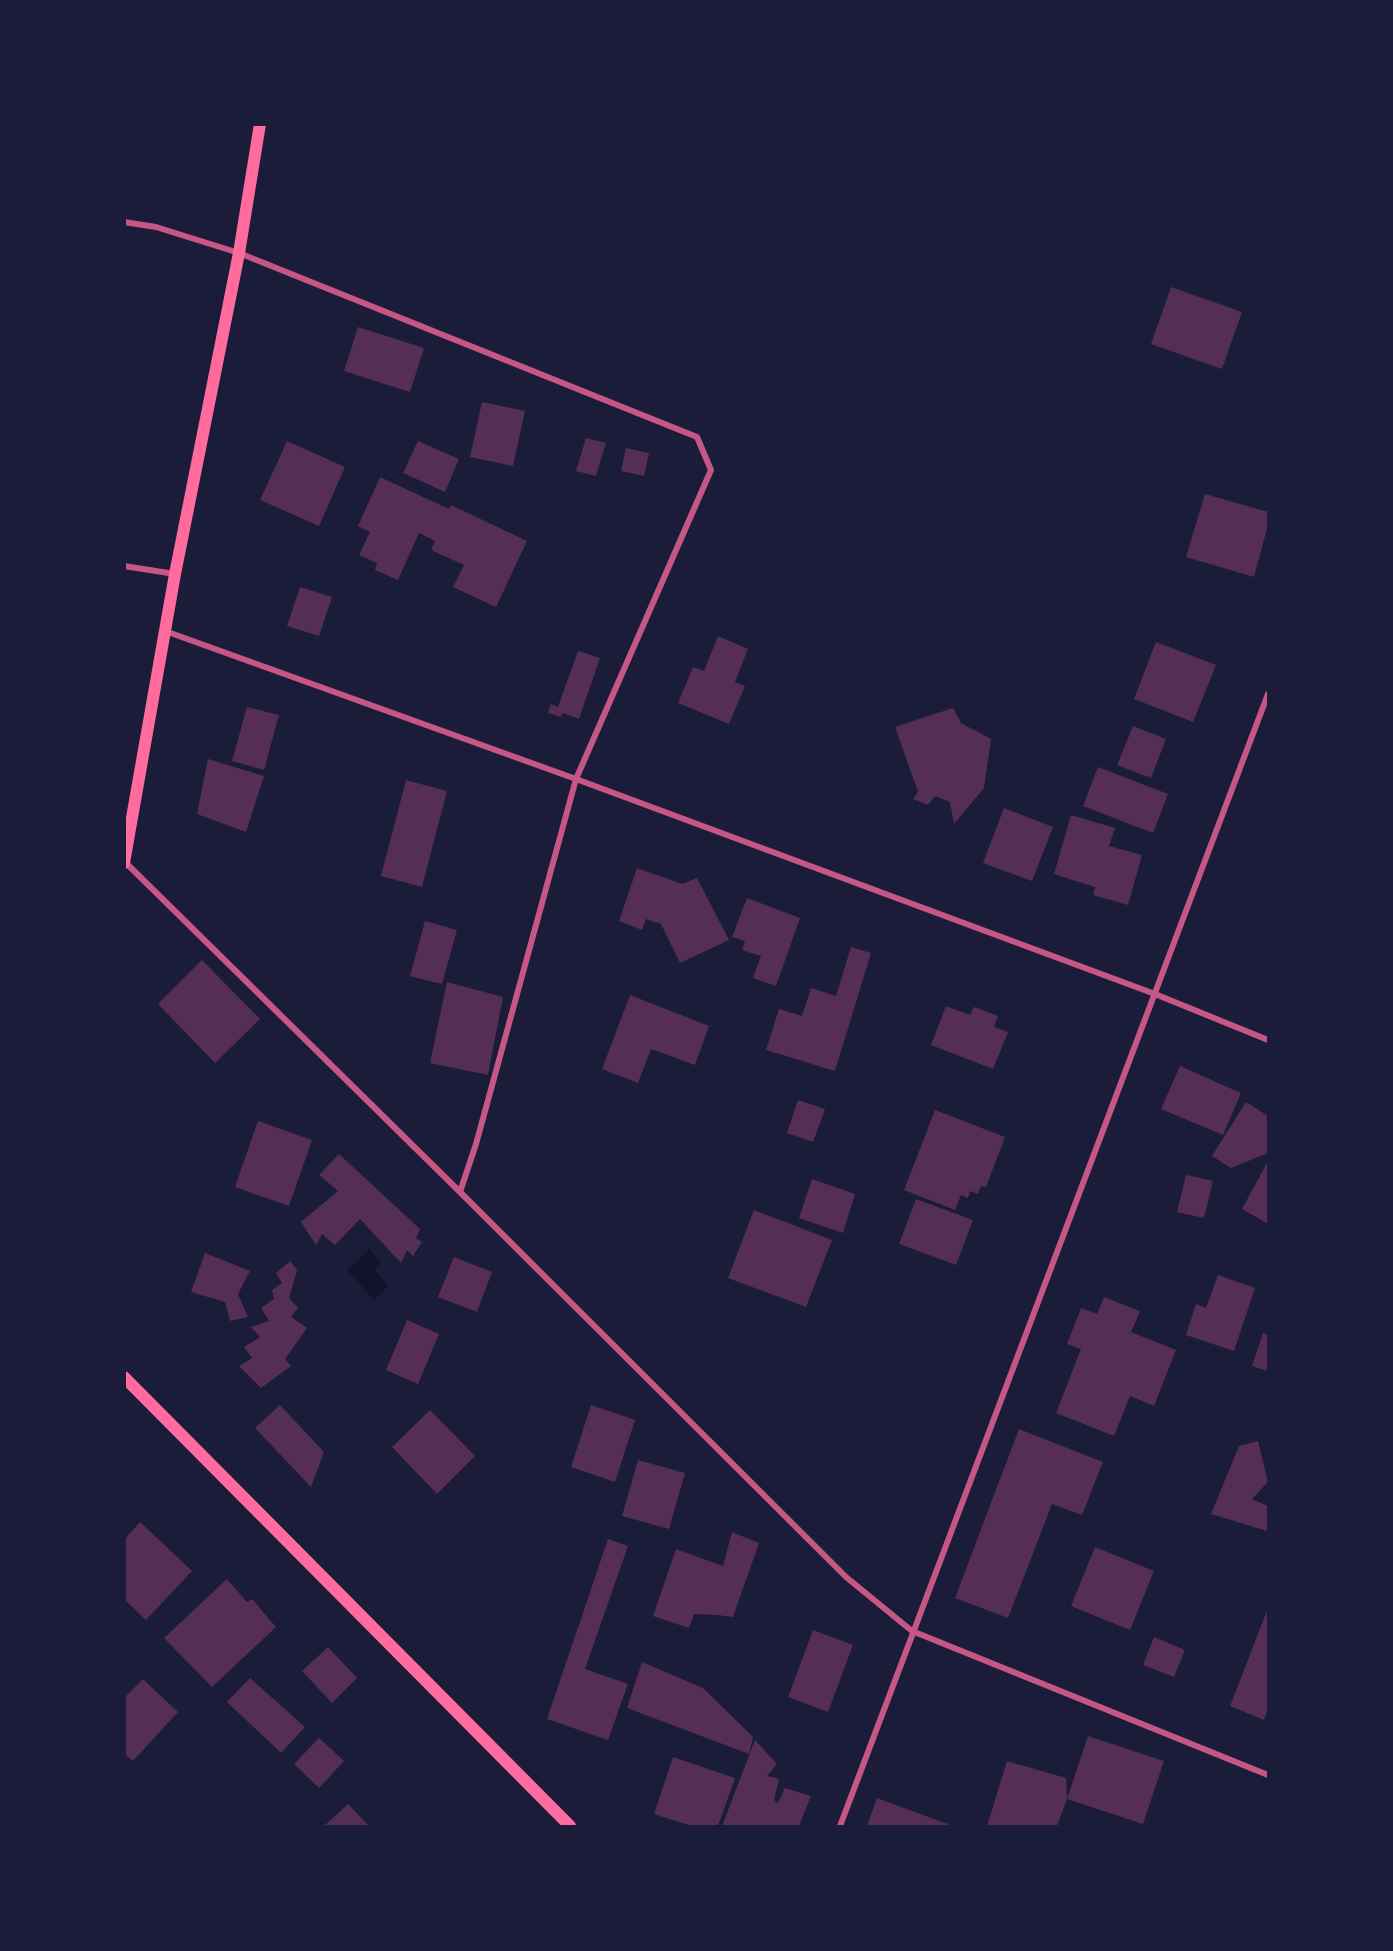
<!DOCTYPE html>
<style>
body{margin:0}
#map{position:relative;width:1393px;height:1951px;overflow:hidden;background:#1b1b3a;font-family:Inter,sans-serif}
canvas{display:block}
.frame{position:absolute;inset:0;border:126px solid #1b1b3a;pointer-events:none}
</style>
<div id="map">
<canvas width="1393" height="1951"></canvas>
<div class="frame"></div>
</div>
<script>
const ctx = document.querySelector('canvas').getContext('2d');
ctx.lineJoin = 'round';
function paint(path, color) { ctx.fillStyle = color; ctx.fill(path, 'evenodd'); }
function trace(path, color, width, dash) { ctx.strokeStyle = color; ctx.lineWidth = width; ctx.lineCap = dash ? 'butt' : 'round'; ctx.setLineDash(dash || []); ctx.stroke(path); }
paint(new Path2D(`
 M 369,1249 L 381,1263 L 374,1270 L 388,1286 L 374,1300 L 347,1270 Z`), '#12122b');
paint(new Path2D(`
 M 1171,287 L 1242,312 L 1222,369 L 1151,344 Z
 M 358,327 L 424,348 L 410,392 L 344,371 Z
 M 482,402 L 525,411 L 513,466 L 470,457 Z
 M 586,438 L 606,443 L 596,476 L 576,471 Z
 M 287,441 L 345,467 L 319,526 L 260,500 Z
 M 418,441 L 459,459 L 445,492 L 403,473 Z
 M 626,448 L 649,453 L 644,476 L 621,471 Z
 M 380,477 L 449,509 L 451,505 L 527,541 L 496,607 L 453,587 L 464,565 L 431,550 L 435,541 L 419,533 L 398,580 L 375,570 L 377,563 L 359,555 L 370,532 L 358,526 Z
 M 1205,494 L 1268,512 L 1268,525 L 1254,577 L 1186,557 Z
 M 300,587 L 332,597 L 319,636 L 287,626 Z
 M 718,636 L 748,649 L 735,682 L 745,686 L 729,724 L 678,703 L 693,667 L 704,671 Z
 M 1156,642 L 1216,665 L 1193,722 L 1134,699 Z
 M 578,651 L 600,658 L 579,719 L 563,713 L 561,717 L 548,713 L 551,704 L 558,707 Z
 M 247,707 L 279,715 L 264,770 L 232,761 Z
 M 953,708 L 961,723 L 991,739 L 984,788 L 954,824 L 950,802 L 935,796 L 928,805 L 913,799 L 918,792 L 895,727 Z
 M 1133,726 L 1166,739 L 1151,778 L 1117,765 Z
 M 208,759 L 264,776 L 246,832 L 197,814 Z
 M 1098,767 L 1168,794 L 1153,833 L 1083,806 Z
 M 406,780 L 447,791 L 422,887 L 381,876 Z
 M 1004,808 L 1053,827 L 1032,881 L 983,863 Z
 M 1071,815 L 1115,828 L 1109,846 L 1142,855 L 1128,905 L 1093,895 L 1095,887 L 1054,874 Z
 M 637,868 L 682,884 L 697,878 L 729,940 L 680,963 L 661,924 L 646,919 L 642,930 L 619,921 Z
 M 747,898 L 800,918 L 776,986 L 753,978 L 761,956 L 742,950 L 745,941 L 732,937 Z
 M 425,921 L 457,930 L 442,984 L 410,976 Z
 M 851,947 L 871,953 L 835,1071 L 766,1050 L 779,1009 L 802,1016 L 811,988 L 836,996 Z
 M 202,960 L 260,1019 L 215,1063 L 158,1004 Z
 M 447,982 L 503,997 L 488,1075 L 430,1063 Z
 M 630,995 L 709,1026 L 695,1065 L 651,1049 L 638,1083 L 602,1069 Z
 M 946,1006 L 970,1015 L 974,1007 L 998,1016 L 994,1027 L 1008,1032 L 993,1069 L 931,1045 Z
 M 1180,1066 L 1241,1093 L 1223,1135 L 1161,1109 Z
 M 798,1100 L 825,1109 L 813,1142 L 787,1133 Z
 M 1246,1102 L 1268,1116 L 1268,1153 L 1231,1168 L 1212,1156 Z
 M 935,1110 L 1005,1137 L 986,1187 L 981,1186 L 978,1194 L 970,1191 L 968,1198 L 961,1195 L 955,1210 L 904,1190 Z
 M 258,1121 L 312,1140 L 289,1206 L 235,1187 Z
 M 339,1154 L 420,1229 L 416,1238 L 422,1242 L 413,1256 L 407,1250 L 401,1263 L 360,1219 L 335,1245 L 322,1234 L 316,1245 L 301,1222 L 338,1191 L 319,1175 Z
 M 1268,1161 L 1268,1224 L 1242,1209 Z
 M 1186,1175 L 1213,1181 L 1204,1218 L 1177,1212 Z
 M 812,1179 L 855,1194 L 843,1233 L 799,1218 Z
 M 916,1199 L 973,1220 L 956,1265 L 899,1244 Z
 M 754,1210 L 832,1240 L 806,1307 L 728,1278 Z
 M 205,1253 L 250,1271 L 238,1294 L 248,1317 L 230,1321 L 225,1302 L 191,1292 Z
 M 454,1257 L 492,1272 L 477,1312 L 438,1297 Z
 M 290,1261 L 297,1270 L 289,1298 L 298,1308 L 291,1317 L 307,1328 L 285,1359 L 291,1366 L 261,1388 L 239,1366 L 252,1358 L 244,1347 L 260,1337 L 251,1327 L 269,1321 L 261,1308 L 274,1299 L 272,1290 L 282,1283 L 276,1273 Z
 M 1218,1275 L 1255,1288 L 1234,1351 L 1186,1335 L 1196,1304 L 1206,1308 Z
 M 1104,1297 L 1140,1311 L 1131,1332 L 1176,1350 L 1154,1406 L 1130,1396 L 1114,1436 L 1056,1413 L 1081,1349 L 1067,1344 L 1081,1308 L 1097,1314 Z
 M 407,1320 L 439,1334 L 418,1384 L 386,1370 Z
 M 1263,1333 L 1268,1335 L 1268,1371 L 1252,1366 Z
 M 280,1405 L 324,1452 L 311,1487 L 255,1428 Z
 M 591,1405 L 635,1420 L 615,1482 L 571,1467 Z
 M 430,1410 L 475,1456 L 437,1494 L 392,1447 Z
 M 1019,1429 L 1103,1462 L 1082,1515 L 1052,1504 L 1008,1618 L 955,1598 Z
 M 1258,1441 L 1268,1482 L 1252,1499 L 1268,1506 L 1268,1528 L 1267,1531 L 1211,1514 L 1239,1446 Z
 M 638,1460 L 685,1473 L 669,1529 L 622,1516 Z
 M 140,1522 L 192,1571 L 146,1620 L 124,1599 L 124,1540 Z
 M 732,1532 L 759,1543 L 733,1617 L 717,1615 L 694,1614 L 689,1628 L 653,1616 L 676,1549 L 723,1566 Z
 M 608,1539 L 628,1546 L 585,1669 L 628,1684 L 608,1740 L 547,1719 Z
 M 1095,1547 L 1154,1571 L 1130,1630 L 1071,1606 Z
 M 227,1579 L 247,1602 L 252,1599 L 276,1627 L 212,1687 L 164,1638 Z
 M 1268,1608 L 1268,1709 L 1264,1720 L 1230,1706 Z
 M 813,1630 L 853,1645 L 828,1712 L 788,1697 Z
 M 1154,1637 L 1185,1650 L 1174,1677 L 1143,1665 Z
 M 328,1647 L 357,1678 L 332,1703 L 302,1671 Z
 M 642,1662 L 703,1688 L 753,1737 L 749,1754 L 627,1708 Z
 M 250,1678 L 305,1727 L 281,1753 L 227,1702 Z
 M 143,1679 L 178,1712 L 133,1761 L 124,1753 L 124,1698 Z
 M 1088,1736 L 1164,1761 L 1143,1824 L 1067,1799 Z
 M 319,1738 L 344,1761 L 319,1788 L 294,1764 Z
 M 755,1740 L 777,1764 L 767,1776 L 779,1779 L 774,1800 L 778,1803 L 785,1788 L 811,1796 L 799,1826 L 722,1826 Z
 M 673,1757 L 735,1778 L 718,1826 L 692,1826 L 654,1814 Z
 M 1007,1761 L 1066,1778 L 1067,1799 L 1057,1826 L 987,1826 Z
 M 877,1798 L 953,1826 L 867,1826 Z
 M 348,1804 L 369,1826 L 324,1826 Z`), '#542f53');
trace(new Path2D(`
 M 124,222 L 156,227 L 239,253 L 697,437 L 711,470 L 576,779 L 476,1144 L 460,1192
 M 124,566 L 175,574
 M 165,631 L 576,779 L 1155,994 L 1268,1040
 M 125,862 L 460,1192 L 846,1577 L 912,1631 L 1268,1775
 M 840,1826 L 1268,694`), '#c65784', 6);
trace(new Path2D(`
 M 124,863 L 175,574 L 239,253 L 260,124
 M 124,1377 L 570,1826`), '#ff6b9d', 12);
</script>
